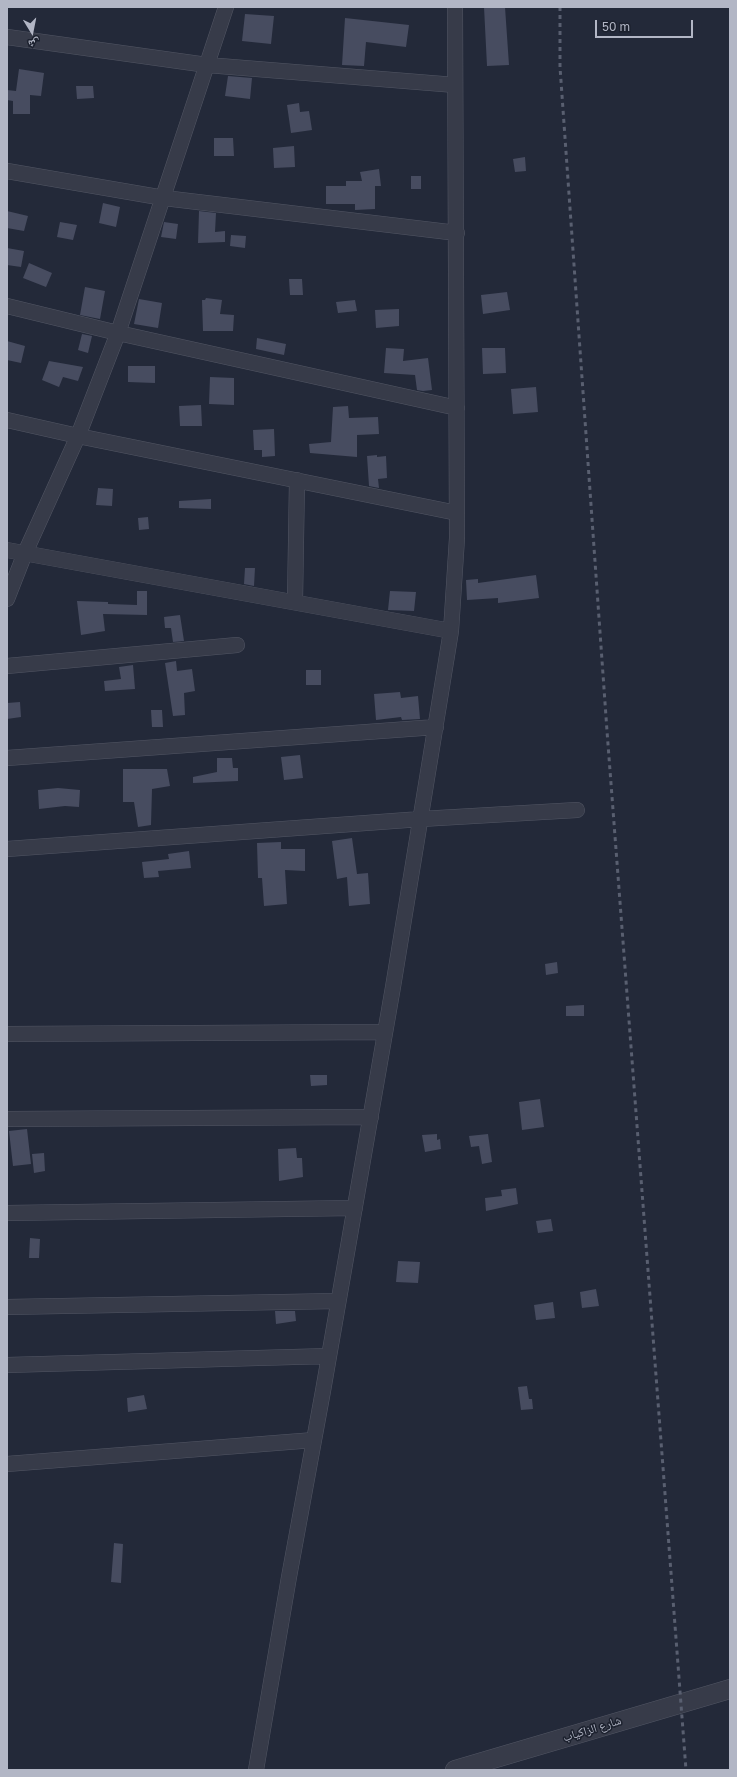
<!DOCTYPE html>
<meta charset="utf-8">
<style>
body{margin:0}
#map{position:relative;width:737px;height:1777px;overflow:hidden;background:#232939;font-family:"Golos Text","Noto Naskh Arabic",sans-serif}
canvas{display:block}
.frame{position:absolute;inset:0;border:8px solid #b2b6c5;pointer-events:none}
.north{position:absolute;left:12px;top:12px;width:40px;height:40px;-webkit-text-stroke:3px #1c212e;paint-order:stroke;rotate:170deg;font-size:11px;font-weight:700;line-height:16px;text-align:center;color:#b2b6c5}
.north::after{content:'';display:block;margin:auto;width:14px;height:18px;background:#b2b6c5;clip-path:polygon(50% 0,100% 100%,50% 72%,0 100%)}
.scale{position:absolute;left:595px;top:20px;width:98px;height:18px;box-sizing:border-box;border:2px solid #b2b6c5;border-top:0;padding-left:5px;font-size:12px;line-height:14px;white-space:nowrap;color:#b2b6c5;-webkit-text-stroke:3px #1c212e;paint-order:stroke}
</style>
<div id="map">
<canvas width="737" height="1777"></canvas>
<div class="frame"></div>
<div class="north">ش</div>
<div class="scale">50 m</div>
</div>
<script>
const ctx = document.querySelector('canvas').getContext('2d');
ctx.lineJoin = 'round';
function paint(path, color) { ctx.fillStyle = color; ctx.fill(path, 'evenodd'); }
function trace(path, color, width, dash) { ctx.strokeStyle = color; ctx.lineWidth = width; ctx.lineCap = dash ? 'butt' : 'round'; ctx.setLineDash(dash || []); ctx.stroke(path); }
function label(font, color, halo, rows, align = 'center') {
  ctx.font = font + ' "Golos Text","Noto Naskh Arabic",sans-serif'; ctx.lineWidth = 3; ctx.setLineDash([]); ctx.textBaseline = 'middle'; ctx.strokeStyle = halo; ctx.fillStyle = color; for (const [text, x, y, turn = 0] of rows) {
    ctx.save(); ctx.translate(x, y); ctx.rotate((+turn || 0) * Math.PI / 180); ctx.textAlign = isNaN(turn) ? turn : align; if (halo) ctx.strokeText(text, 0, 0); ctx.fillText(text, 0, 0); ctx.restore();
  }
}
paint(new Path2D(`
 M 484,7 L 505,7 L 509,65 L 487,66 Z
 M 245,14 L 274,16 L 271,44 L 242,41 Z
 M 345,18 L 409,25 L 406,47 L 366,42 L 364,66 L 342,65 Z
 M 19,69 L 44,73 L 41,96 L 30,95 L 30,114 L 13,114 L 13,101 L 7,100 L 7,90 L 16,91 Z
 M 228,76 L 252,78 L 250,99 L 225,96 Z
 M 76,86 L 93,86 L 94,98 L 77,99 Z
 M 299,103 L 300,112 L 309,111 L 312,130 L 291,133 L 287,105 Z
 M 214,138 L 233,138 L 234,156 L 214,156 Z
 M 294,146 L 295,167 L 274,168 L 273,148 Z
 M 525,157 L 526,171 L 515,172 L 513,159 Z
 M 379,169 L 381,186 L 375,186 L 375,209 L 355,210 L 355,204 L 326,204 L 326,186 L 346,186 L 346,181 L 362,181 L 360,172 Z
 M 411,176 L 421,176 L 421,189 L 411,189 Z
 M 103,203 L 120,207 L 116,227 L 99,223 Z
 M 7,211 L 28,216 L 24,231 L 7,228 Z
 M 199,211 L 216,213 L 215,232 L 225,231 L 225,242 L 198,243 Z
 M 60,222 L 77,225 L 73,240 L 57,237 Z
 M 164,222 L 178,224 L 176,239 L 161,237 Z
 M 231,235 L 246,236 L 245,248 L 230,246 Z
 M 7,248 L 24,251 L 21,267 L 7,265 Z
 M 29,263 L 52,273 L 46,287 L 23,278 Z
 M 289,279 L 302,279 L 303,295 L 290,295 Z
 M 85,287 L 105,291 L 100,319 L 80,315 Z
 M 507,292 L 510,310 L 483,314 L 481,295 Z
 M 206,298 L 222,300 L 220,314 L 234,315 L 233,331 L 203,331 L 202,300 L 205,300 Z
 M 139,299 L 162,303 L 158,328 L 134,324 Z
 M 355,300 L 357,311 L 338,313 L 336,302 Z
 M 399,309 L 399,326 L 376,328 L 375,310 Z
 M 82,334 L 92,336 L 88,353 L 78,350 Z
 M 257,338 L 286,344 L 284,355 L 256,349 Z
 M 7,341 L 25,346 L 21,363 L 7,360 Z
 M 386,348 L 404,349 L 403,361 L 428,358 L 432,390 L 423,391 L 417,390 L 415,375 L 384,373 Z
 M 482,348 L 505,348 L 506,373 L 483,374 Z
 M 49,361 L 83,367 L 78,381 L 63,377 L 59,387 L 42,380 Z
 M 128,366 L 155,366 L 155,383 L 128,382 Z
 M 210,377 L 234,378 L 234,405 L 209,404 Z
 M 536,387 L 538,412 L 513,414 L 511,389 Z
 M 201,405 L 202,426 L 180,426 L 179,406 Z
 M 348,406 L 349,418 L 378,417 L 379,434 L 357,435 L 357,457 L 310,453 L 309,444 L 331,442 L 333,407 Z
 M 274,429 L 275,456 L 262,457 L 262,450 L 254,450 L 253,430 Z
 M 377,455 L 377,457 L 386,456 L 387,478 L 378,479 L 379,488 L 369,486 L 367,456 Z
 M 98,488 L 113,489 L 112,506 L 96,505 Z
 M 211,499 L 211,509 L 179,508 L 179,501 Z
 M 148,517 L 149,529 L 139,530 L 138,518 Z
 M 245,568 L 255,568 L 254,586 L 244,584 Z
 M 536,575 L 539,598 L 498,603 L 498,598 L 467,600 L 466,580 L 478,579 L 478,583 Z
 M 137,591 L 147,591 L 147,615 L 103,614 L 105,631 L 81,635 L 77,601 L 108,602 L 108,604 L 137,605 Z
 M 390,591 L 416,592 L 414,611 L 388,610 Z
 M 180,615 L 184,641 L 173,642 L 171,628 L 165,628 L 164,617 Z
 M 176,661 L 177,671 L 192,669 L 195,691 L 184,693 L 185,715 L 173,716 L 165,663 Z
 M 133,665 L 135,689 L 105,691 L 104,681 L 121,679 L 119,667 Z
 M 306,670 L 321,670 L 321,685 L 306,685 Z
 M 400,692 L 401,698 L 418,696 L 420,719 L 402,720 L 401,717 L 376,720 L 374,694 Z
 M 20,702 L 21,717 L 7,719 L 7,703 Z
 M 151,710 L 162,710 L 163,727 L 152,727 Z
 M 300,755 L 303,778 L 284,780 L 281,757 Z
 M 217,758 L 232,758 L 233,768 L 238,768 L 238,781 L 193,783 L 193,777 L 217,772 Z
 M 123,769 L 167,769 L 170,786 L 152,789 L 151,825 L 138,827 L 134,802 L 123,802 Z
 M 58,788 L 80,790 L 79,807 L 65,806 L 39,809 L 38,790 Z
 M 352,838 L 357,874 L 368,873 L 370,904 L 349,906 L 347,877 L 337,879 L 332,841 Z
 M 281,842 L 281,849 L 305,849 L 305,871 L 285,870 L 287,904 L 264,906 L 262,878 L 258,878 L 257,843 Z
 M 189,851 L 191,868 L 158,871 L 159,877 L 144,878 L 142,862 L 169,859 L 168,854 Z
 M 557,962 L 558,973 L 546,975 L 545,964 Z
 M 584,1005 L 584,1016 L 566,1016 L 566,1006 Z
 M 310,1075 L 327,1075 L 327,1085 L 311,1086 Z
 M 540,1099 L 544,1127 L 522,1130 L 519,1102 Z
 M 27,1129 L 31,1164 L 13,1166 L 9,1131 Z
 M 437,1134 L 437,1140 L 440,1139 L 441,1149 L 425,1152 L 422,1135 Z
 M 488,1134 L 492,1162 L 482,1164 L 479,1146 L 471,1147 L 469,1136 Z
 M 296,1148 L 297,1158 L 302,1158 L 303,1177 L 279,1181 L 278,1149 Z
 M 44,1153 L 45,1171 L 34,1173 L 32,1154 Z
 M 516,1188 L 518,1204 L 486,1211 L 485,1198 L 502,1196 L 501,1190 Z
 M 551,1219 L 553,1231 L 538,1233 L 536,1221 Z
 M 30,1238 L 40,1239 L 39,1258 L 29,1258 Z
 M 398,1261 L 420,1262 L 418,1283 L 396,1282 Z
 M 596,1289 L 599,1306 L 582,1308 L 580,1292 Z
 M 553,1302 L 555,1318 L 536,1320 L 534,1305 Z
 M 275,1311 L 295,1311 L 296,1321 L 276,1324 Z
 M 527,1386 L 529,1399 L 532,1399 L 533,1409 L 521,1410 L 518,1387 Z
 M 144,1395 L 147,1409 L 128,1412 L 127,1398 Z
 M 114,1543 L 123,1544 L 121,1583 L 111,1582 Z`), '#474c60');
const minor = new Path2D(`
 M 7,37 L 207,65 L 455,85
 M 7,171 L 164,198 L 457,233
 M 7,306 L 118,333 L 457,408
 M 7,420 L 78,436 L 457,513
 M 7,550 L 451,631
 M 7,599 L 25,553 L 78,436 L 118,333 L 226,7
 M 295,602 L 297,480
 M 7,666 L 237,645
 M 7,758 L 436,727
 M 7,849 L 421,819 L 577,810
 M 7,1034 L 385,1032
 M 7,1119 L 371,1117
 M 7,1213 L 355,1208
 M 7,1307 L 338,1301
 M 7,1365 L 329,1356
 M 7,1464 L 314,1440
 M 256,1770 L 289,1577 L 323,1391 L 393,987 L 451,631 L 457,538 L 455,7`);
const tertiary = new Path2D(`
 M 455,1770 L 730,1689`);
trace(minor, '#525664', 16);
trace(tertiary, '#525664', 20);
trace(minor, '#373b49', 15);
trace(tertiary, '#373b49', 19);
trace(new Path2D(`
 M 560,7 L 560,67 L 607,731 L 686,1770`), '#595f70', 3, [4, 4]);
label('12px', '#b2b6c5', '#1c212e', [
 ["شارع الزاكياب",592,1729,-17]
]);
</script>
